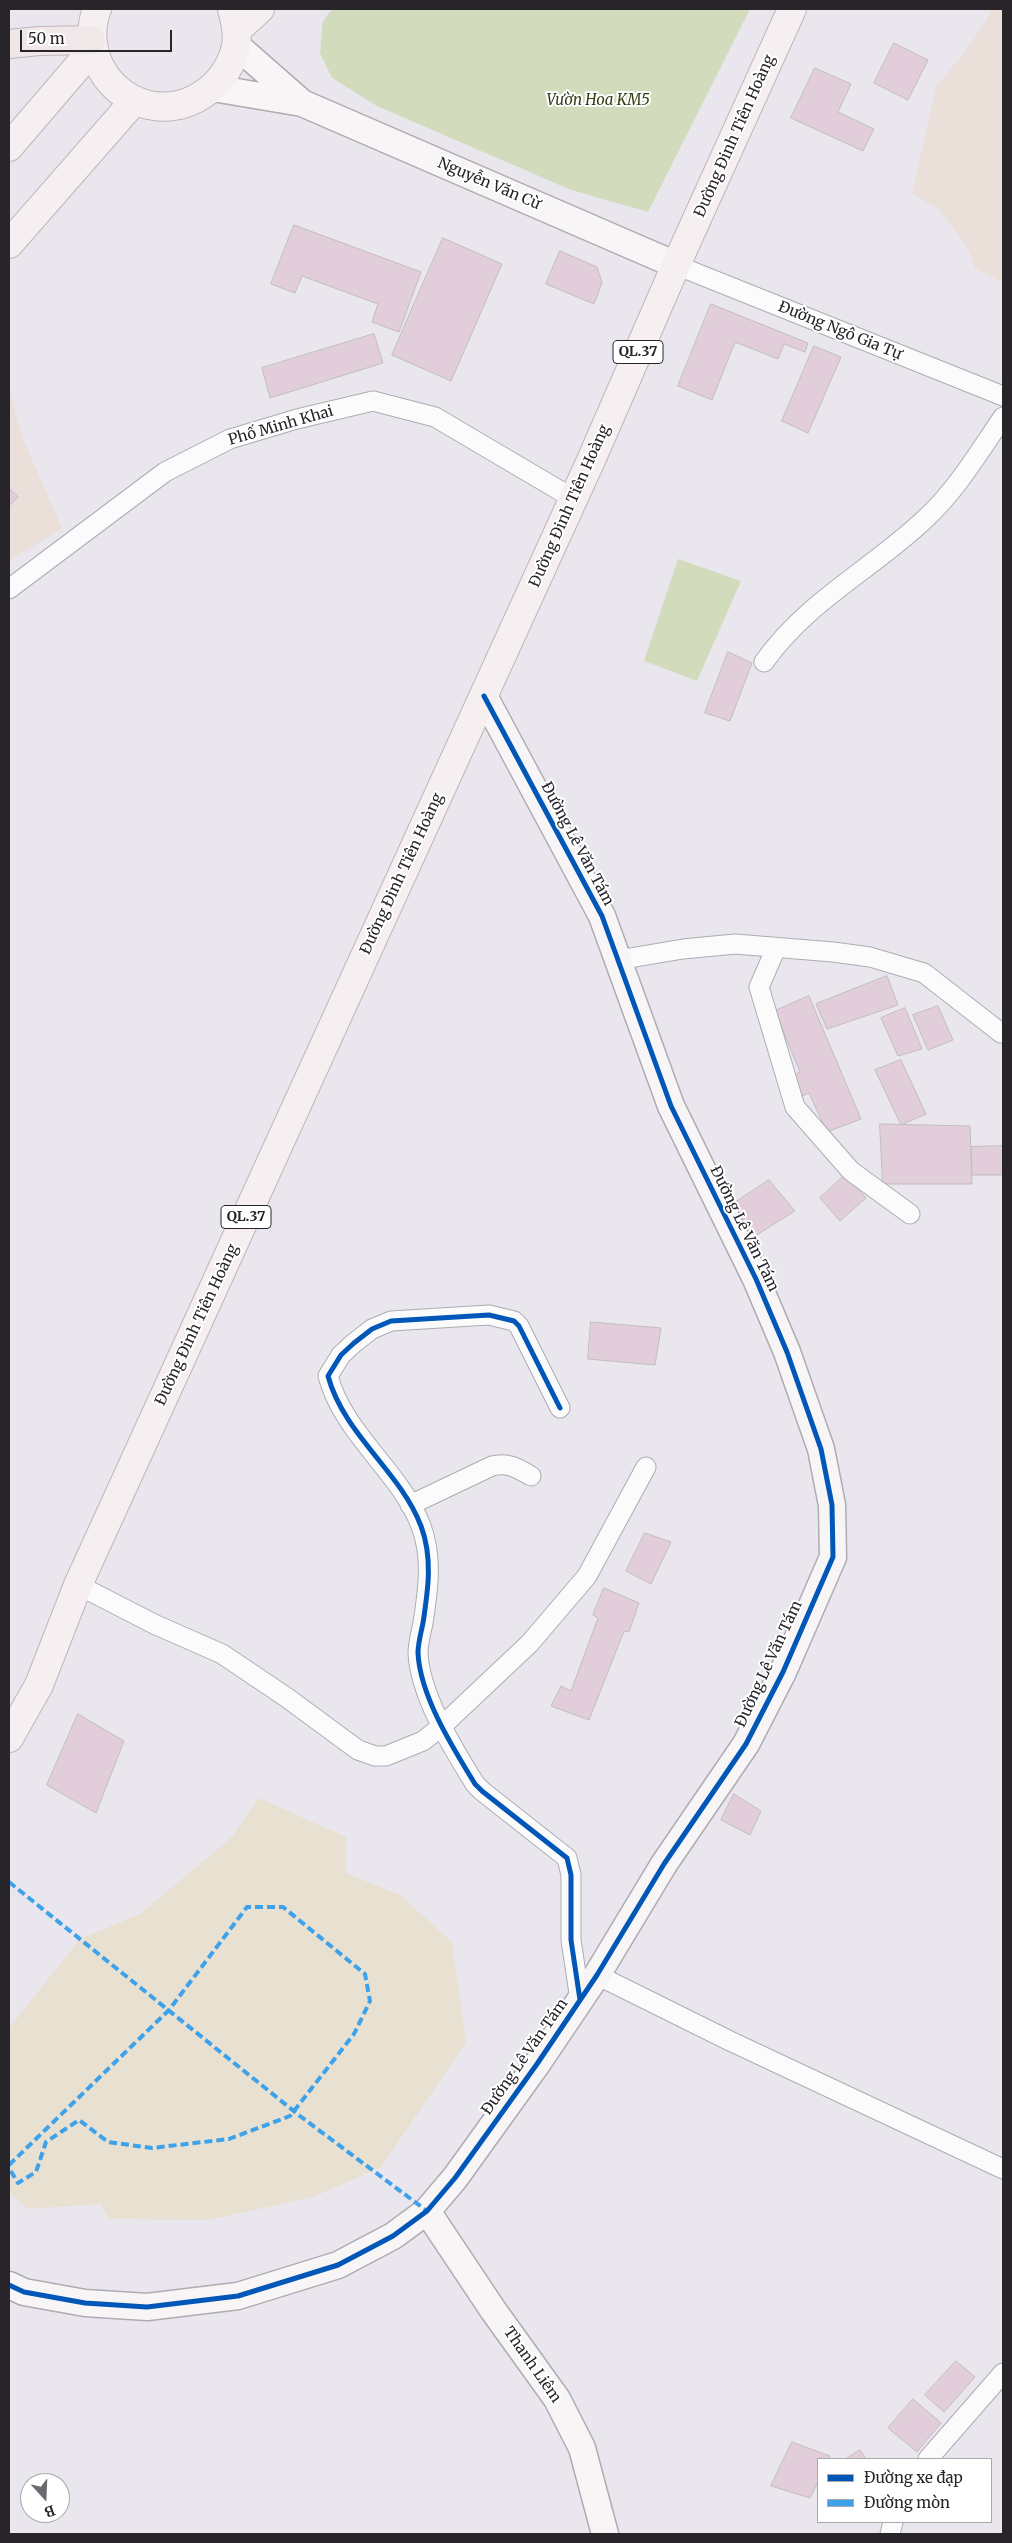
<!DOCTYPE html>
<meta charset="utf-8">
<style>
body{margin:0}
#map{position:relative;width:1012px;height:2543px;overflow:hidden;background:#eae6ee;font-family:Merriweather,serif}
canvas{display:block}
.frame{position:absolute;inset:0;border:10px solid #28252a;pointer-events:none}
.legend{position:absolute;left:817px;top:2458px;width:175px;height:65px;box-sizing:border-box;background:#fff;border:1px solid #a9a8aa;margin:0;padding:6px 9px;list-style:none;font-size:15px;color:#28252a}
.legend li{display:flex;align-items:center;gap:10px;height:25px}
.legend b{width:25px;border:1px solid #a9a8aa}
.north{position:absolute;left:20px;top:2473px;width:50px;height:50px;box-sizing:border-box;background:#fff;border:1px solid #a9a8aa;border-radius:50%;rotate:160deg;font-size:14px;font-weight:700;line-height:20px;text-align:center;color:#28252a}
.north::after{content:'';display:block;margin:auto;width:18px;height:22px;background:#6c696f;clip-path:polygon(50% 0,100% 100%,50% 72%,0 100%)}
.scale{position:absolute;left:20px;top:30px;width:152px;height:22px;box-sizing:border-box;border:2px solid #28252a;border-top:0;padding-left:6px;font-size:15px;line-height:18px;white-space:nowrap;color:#28252a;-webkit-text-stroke:4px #fff;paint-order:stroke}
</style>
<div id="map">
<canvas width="1012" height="2543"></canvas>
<div class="frame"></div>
<ul class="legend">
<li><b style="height:6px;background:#0057b8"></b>Đường xe đạp</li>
<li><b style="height:6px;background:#3ea2eb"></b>Đường mòn</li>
</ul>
<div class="north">B</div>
<div class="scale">50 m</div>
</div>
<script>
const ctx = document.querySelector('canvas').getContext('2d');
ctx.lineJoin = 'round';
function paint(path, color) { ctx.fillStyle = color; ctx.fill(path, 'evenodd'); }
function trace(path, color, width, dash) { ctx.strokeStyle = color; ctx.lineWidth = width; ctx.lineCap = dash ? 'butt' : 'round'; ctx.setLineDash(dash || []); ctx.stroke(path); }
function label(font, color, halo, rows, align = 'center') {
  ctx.font = font + ' Merriweather,serif'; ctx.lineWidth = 4; ctx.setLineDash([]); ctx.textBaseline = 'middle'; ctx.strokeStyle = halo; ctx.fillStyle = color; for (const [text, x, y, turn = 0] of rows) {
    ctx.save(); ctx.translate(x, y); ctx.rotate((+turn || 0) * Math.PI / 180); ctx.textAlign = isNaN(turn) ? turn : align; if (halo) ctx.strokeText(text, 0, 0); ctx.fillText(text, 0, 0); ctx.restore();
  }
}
paint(new Path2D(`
 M 990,9 L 1003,9 L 1003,282 L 975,268 L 968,249 L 939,209 L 912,194 L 936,87 L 967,49 L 988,18 Z
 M 9,390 L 24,441 L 62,528 L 9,561 Z`), '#eadfd9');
paint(new Path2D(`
 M 332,9 L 750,9 L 648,212 L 571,190 L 377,106 L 332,78 L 320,53 L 323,21 Z
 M 678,559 L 741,581 L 697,681 L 644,661 Z`), '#d2dcbc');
paint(new Path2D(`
 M 259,1798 L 346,1837 L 346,1873 L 400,1895 L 452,1942 L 466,2043 L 381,2167 L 313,2197 L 209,2220 L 108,2219 L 101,2204 L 28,2209 L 9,2192 L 9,2028 L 80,1939 L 140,1914 L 231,1838 Z`), '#e8e0d0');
const building = new Path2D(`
 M 894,43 L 928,60 L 908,100 L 874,83 Z
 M 815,68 L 851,84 L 838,112 L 874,129 L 863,151 L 791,118 Z
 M 294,225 L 421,272 L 399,332 L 372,322 L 378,304 L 302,276 L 295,293 L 271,284 Z
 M 443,238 L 502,264 L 451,381 L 392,355 Z
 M 560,251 L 597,267 L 602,283 L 594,304 L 546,284 Z
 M 711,304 L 808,343 L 805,352 L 784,344 L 778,359 L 735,342 L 712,400 L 678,386 Z
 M 374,334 L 383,363 L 270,398 L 262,368 Z
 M 814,346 L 841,357 L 808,433 L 782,421 Z
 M 9,488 L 18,497 L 9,506 Z
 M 728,652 L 752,663 L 730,721 L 705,713 Z
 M 887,976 L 898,1005 L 827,1029 L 816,1004 Z
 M 809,996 L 861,1119 L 827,1132 L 809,1093 L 800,1097 L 791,1077 L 800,1072 L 775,1011 Z
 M 938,1006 L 953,1040 L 928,1050 L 913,1015 Z
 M 905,1008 L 922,1049 L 898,1056 L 881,1018 Z
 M 901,1060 L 926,1114 L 901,1125 L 875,1070 Z
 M 880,1124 L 970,1126 L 972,1184 L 883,1184 Z
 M 1003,1146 L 1003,1175 L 972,1175 L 971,1147 Z
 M 845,1175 L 866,1198 L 840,1221 L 820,1198 Z
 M 769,1180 L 795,1211 L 755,1236 L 730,1206 Z
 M 591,1322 L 661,1328 L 655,1365 L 588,1359 Z
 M 645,1533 L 671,1542 L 651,1584 L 626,1571 Z
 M 604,1588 L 639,1603 L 629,1632 L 624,1631 L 589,1720 L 551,1706 L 561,1686 L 571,1691 L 598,1618 L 593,1615 Z
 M 78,1714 L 124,1741 L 96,1813 L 47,1785 Z
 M 734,1794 L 761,1811 L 750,1835 L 721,1820 Z
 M 956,2361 L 975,2377 L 944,2412 L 925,2395 Z
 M 913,2399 L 941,2423 L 917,2452 L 888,2428 Z
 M 792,2442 L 830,2456 L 829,2459 L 818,2459 L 818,2482 L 810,2498 L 771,2486 Z
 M 860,2450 L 866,2459 L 846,2459 Z`);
paint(building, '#e2ceda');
trace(building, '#c1bcc1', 1);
const street = new Path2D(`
 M 676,265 L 1003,396
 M 9,589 L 165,472 L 230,439 L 297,419 L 373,401 L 435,417 L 574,499
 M 764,662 C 806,602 872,569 924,520 C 956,491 979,452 1003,417
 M 776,948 L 759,987 L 795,1107 L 851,1171 L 910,1214
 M 618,960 L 683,949 L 735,944 L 833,952 L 870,957 L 924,973 L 1001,1033
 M 560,1408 L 519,1326 L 514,1321 L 489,1315 L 391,1321 L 372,1329 L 354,1343 L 341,1355 L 328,1376 C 344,1435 400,1471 421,1526 C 433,1558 428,1590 423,1623 C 421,1633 418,1643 418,1653 C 420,1696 453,1748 475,1784 L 482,1791 L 567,1858 L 571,1875 L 571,1940 L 580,2000
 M 410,1505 L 492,1466 C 508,1462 517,1468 531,1476
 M 78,1585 L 154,1624 L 222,1654 L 286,1697 L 358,1750 L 375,1756 L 386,1756 L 423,1741 L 442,1726 L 530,1643 L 587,1576 L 646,1467
 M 597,1975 L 730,2041 L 1003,2169
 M 928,2459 L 1003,2373
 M 890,2534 L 893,2522`);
const secondary = new Path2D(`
 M 236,45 L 301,102
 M 213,88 L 302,103 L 676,265
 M 427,2211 L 493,2310 L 557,2399 L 582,2448 L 605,2534
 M 9,2285 L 24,2292 L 85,2303 L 147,2307 L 238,2296 L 338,2265 L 393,2236 L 427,2211 L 455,2178 L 537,2064 L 597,1975 L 664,1864 L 746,1744 L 783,1672 L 833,1557 L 832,1505 L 821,1449 L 787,1352 L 756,1279 L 671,1106 L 602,916 L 484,696`);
const primary = new Path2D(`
 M 97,9 C 81,51 108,99 154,106 C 193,111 228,83 236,46 C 238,33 235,21 232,9
 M 237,30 L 260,9
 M 9,147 L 93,49
 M 9,244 L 135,100
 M 9,1738 L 39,1685 L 78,1585 L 592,458 L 676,265 L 792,9`);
const highway = new Path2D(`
 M 9,44 L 39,41 L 91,40`);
trace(street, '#aeabb2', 21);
trace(secondary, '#aeabb2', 29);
trace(primary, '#c0b5b9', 30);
trace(highway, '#c0b5b9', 30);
trace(street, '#fcfbfc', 19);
trace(secondary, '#f8f5f6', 26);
trace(primary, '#f5eff1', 28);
trace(highway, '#f0e7e8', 28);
trace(new Path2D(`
 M 9,1882 L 300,2116 L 427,2211
 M 9,2165 L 169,2010 L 247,1907 L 283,1907 L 365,1974 L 370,2001 L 354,2034 L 290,2116 L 229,2139 L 152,2148 L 108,2142 L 79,2120 L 46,2142 L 36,2172 L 18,2183 L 9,2168`), '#3ea2eb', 4, [8, 4]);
trace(new Path2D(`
 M 560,1408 L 519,1326 L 514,1321 L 489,1315 L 391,1321 L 372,1329 L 354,1343 L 341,1355 L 328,1376 C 344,1435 400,1471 421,1526 C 433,1558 428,1590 423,1623 C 421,1633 418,1643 418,1653 C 420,1696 453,1748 475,1784 L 482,1791 L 567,1858 L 571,1875 L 571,1940 L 580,2000
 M 9,2285 L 24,2292 L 85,2303 L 147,2307 L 238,2296 L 338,2265 L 393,2236 L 427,2211 L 455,2178 L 537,2064 L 597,1975 L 664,1864 L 746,1744 L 783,1672 L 833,1557 L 832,1505 L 821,1449 L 787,1352 L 756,1279 L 671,1106 L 602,916 L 484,696`), '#0057b8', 5);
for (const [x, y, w] of [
 [638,352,50],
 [246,1217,50]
]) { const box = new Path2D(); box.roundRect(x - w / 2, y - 11.5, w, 23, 4); ctx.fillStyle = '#fff'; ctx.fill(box); trace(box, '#28252a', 1); }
label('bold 14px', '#28252a', null, [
 ["QL.37",638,352],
 ["QL.37",246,1217]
]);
label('italic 15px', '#333e17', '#fff', [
 ["Vườn Hoa KM5",598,101]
]);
label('15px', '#28252a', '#fff', [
 ["Đường Đinh Tiên Hoàng",735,136,-66],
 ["Nguyễn Văn Cừ",489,184,23],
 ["Đường Ngô Gia Tự",840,331,22],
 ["Phố Minh Khai",281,426,-16],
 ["Đường Đinh Tiên Hoàng",570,506,-66],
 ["Đường Lê Văn Tám",577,844,62],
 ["Đường Đinh Tiên Hoàng",402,874,-65],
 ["Đường Lê Văn Tám",744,1229,64],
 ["Đường Đinh Tiên Hoàng",197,1325,-65],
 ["Đường Lê Văn Tám",769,1664,-65],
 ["Đường Lê Văn Tám",525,2057,-55],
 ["Thanh Liêm",532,2365,55]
]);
</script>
